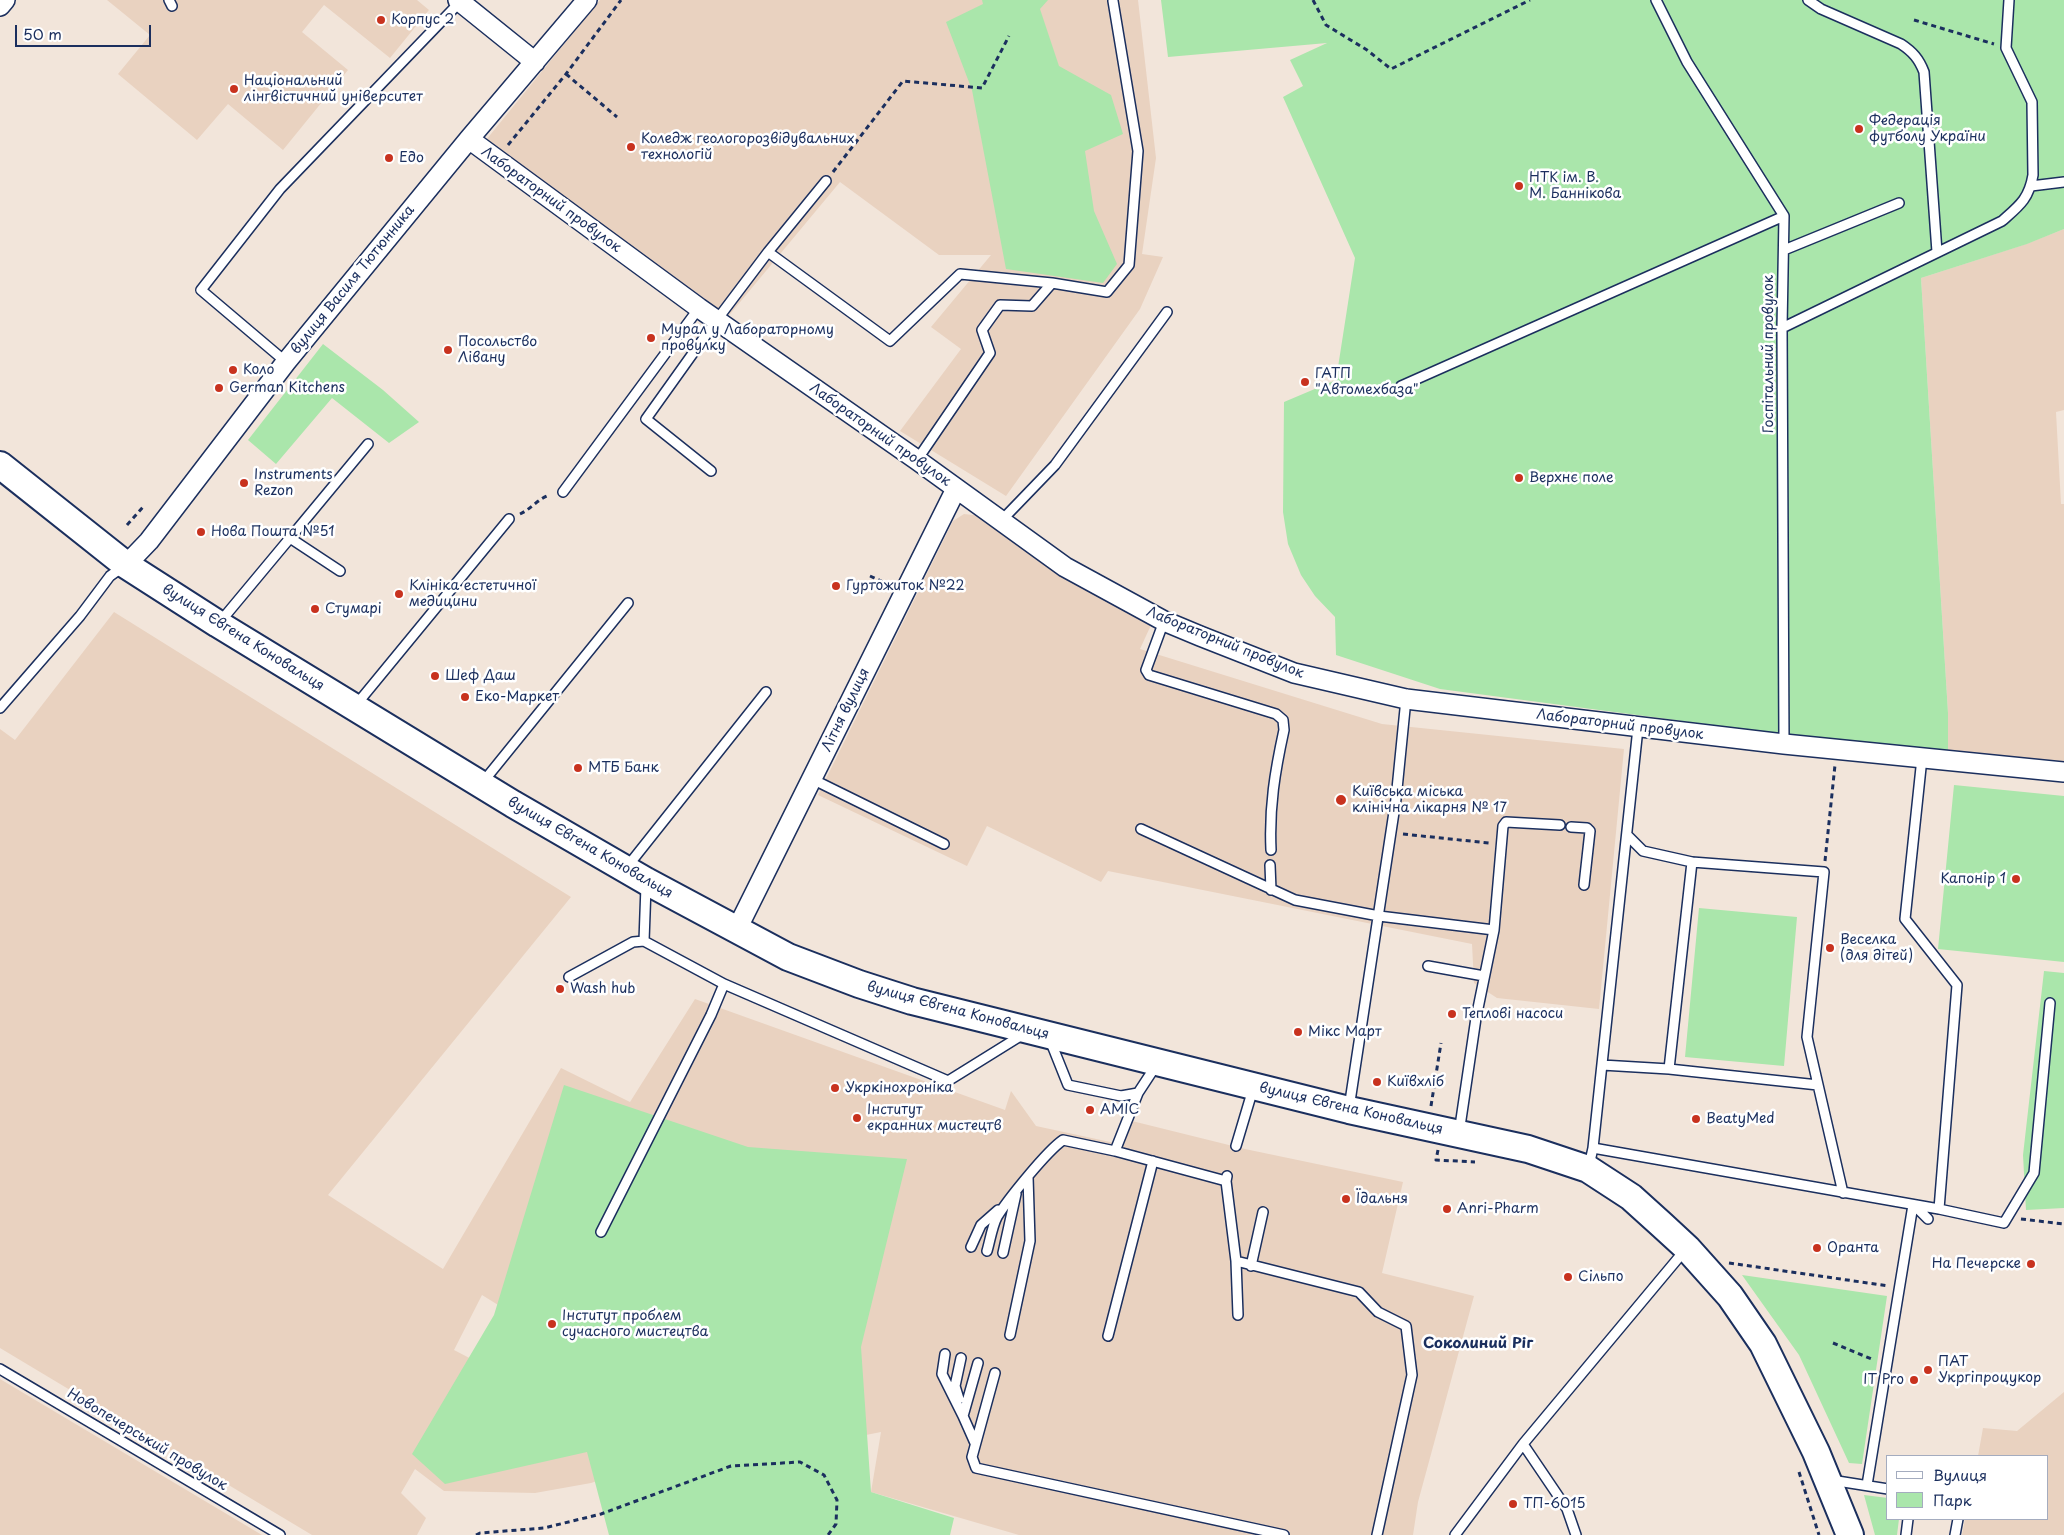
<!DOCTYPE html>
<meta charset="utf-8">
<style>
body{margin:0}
#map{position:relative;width:2064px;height:1535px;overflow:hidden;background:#f2e5da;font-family:"Playpen Sans",sans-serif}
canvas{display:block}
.legend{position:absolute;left:1886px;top:1455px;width:162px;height:65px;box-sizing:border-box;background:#fff;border:1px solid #a4acbf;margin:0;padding:6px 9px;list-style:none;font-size:15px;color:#1b2f5e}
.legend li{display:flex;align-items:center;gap:10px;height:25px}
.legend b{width:25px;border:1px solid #a4acbf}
.scale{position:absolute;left:15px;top:25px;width:136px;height:22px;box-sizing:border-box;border:2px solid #1b2f5e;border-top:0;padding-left:6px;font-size:15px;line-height:18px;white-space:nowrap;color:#1b2f5e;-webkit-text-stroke:4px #fff;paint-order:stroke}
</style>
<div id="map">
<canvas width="2064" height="1535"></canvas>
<ul class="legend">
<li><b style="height:6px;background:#fff"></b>Вулиця</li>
<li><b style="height:14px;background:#aae6ab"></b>Парк</li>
</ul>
<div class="scale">50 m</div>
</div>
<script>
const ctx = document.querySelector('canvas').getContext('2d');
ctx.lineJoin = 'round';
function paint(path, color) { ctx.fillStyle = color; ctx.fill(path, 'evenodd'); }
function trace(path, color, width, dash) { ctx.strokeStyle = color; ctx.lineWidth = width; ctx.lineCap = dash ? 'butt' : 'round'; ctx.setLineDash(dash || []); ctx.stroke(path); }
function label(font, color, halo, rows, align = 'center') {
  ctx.font = font + ' "Playpen Sans",sans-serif'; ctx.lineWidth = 5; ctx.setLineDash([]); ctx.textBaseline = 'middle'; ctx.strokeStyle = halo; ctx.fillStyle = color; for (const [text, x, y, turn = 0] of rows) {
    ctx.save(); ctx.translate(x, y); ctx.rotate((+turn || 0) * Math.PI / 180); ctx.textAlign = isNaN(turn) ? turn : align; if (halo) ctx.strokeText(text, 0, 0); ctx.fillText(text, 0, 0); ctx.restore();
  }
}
paint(new Path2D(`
 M 107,0 L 417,0 L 429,10 L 390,58 L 324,5 L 302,32 L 348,70 L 283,150 L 228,104 L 197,140 L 118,74 L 150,35 Z
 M 600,0 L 1138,0 L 1156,158 L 1142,254 L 1163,257 L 1140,309 L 1006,496 L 900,431 L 961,349 L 931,327 L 991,255 L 939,255 L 840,182 L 726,319 L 486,140 Z
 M 2064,229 L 2064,410 L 2056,412 L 2061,504 L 2064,504 L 2064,766 L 1948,756 L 1948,713 L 1921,278 L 2026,244 Z
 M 964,514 L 981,516 L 1084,589 L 1151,625 L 1140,649 L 1382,724 L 1624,749 L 1599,1009 L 1497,998 L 1474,983 L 1472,944 L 1108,871 L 1101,882 L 987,826 L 967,866 L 818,795 L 953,521 Z
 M 114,612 L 571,897 L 328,1195 L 443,1269 L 561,1068 L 630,1102 L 695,999 L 1005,1110 L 1011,1091 L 1036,1126 L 1124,1145 L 1132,1121 L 1245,1149 L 1403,1182 L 1382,1273 L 1474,1296 L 1418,1502 L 1413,1535 L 1019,1535 L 871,1492 L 881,1432 L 836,1441 L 713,1442 L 591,1483 L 535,1493 L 444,1491 L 415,1469 L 401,1493 L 426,1518 L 417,1535 L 312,1535 L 0,1348 L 0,729 L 15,740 ZM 482,1295 L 503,1308 L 585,1418 L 454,1350 Z
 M 0,1379 L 262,1535 L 0,1535 Z
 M 2064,1392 L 2064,1535 L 1962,1535 L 1965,1519 L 2048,1519 L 2048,1456 L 1978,1456 L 1983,1428 L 2017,1431 Z`), '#e9d2c0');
paint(new Path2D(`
 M 982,0 L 1048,0 L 1040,9 L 1059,66 L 1111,95 L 1123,134 L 1085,151 L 1094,211 L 1117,264 L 1103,283 L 1006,269 L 972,90 L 946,22 L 983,4 Z
 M 1161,0 L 2064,0 L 2064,229 L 2027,244 L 1921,278 L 1948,713 L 1948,756 L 1440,689 L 1336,655 L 1335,617 L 1315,596 L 1301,575 L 1288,544 L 1283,512 L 1284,402 L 1336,380 L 1355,258 L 1283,97 L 1303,86 L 1290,60 L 1327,43 L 1168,57 Z
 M 323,344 L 383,390 L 419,422 L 389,443 L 332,398 L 276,464 L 248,440 Z
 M 1954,785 L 2064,796 L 2064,962 L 1938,949 Z
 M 1699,908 L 1797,917 L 1784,1066 L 1685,1057 Z
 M 2044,971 L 2064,973 L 2064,1208 L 2026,1210 L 2023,1155 Z
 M 564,1085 L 748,1147 L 907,1159 L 861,1347 L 871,1492 L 954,1518 L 950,1535 L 609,1535 L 587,1452 L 445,1484 L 412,1454 L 494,1315 Z
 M 1742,1275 L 1887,1296 L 1862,1464 L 1849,1463 L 1799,1355 Z
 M 1864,1495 L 1888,1498 L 1888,1519 L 1899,1519 L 1897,1535 L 1875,1535 Z`), '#aae6ab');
const service = new Path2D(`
 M 169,0 L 172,6
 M 1656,0 L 1687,62 L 1784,216 L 1782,328 L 1784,744
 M 1808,0 L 1821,9 L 1901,44 C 1913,52 1919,59 1924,72 L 1937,252
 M 826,181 L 768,252 L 890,341 L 960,274 L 1052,283 L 1107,292 L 1129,265 L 1138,151 L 1113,1
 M 2031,186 L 2064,182
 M 1784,250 L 1899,203
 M 1782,328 L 2002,221 C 2019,206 2029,199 2033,175 L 2032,102 L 2006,48 L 2009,0
 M 286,362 L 201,290 L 280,189 L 460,2
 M 1401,386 L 1784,216
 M 917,460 L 990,353 L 982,330 L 1000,305 L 1032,306 L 1052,283
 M 711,471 L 646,419 L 716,321 L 768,252
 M 563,492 L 699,308
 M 1001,521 L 1055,465 L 1167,312
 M 290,538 L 368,444
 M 1164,621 L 1146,670 L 1149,675 L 1276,714 L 1283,720 L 1284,730 C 1275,771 1269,807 1271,850
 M 220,622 L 290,538 L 340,571
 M 356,705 L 509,519
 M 0,708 L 80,616 L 110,576 L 124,566
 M 1922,758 L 1905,919 L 1957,985 L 1939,1209
 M 812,779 L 944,844
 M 483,782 L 628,603
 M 1571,827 L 1587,828 L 1590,831 L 1584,885
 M 1141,829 L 1295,900 L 1379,916 L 1494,930
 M 1692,862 L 1824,872 L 1807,1037 L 1843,1193
 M 1270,865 L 1271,890
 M 627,867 L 766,692
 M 1428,966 L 1484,976
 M 569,977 L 633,942 L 644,941
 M 724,984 L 948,1081 L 1022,1035
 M 1050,1040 L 1068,1085 L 1121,1096 L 1138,1093
 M 1602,1065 L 1669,1069 L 1692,862 L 1643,851 L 1627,835
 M 1669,1069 L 1818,1085
 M 1349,1108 L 1396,799 L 1406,699
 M 1459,1133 L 1476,1018 L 1494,930 L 1503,826 L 1506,822 L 1560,825
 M 1236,1146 L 1253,1089
 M 1593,1148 L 1638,728
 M 1115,1151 L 1138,1093 L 1157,1064
 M 1589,1166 L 1593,1148 L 1939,1209 L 2004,1223 L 2034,1173 L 2050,1003
 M 1227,1176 L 1226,1181 L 1236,1261 L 1359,1292 L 1378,1312 L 1406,1326 L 1412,1375 L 1377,1535
 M 1914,1205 L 1928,1219
 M 601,1232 L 711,1015 L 724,984 L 644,941 L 646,886
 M 971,1247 L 981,1225 L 998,1210
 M 987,1251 C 990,1241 992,1227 997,1217 C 1008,1199 1047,1151 1063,1140 L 1115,1151 L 1226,1181
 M 1003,1253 L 1016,1194
 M 1236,1261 L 1238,1315
 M 1251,1266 L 1263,1212
 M 1010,1335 L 1030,1241 L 1028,1177
 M 1108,1336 L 1153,1161
 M 945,1354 L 942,1374 L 963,1416
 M 0,1369 L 280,1535
 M 995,1373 L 972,1457 L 976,1468 L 1284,1535
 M 959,1399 L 955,1386 L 961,1358
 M 975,1443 L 963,1416 L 978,1363
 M 1831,1480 L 1888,1489
 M 1867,1485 L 1913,1205
 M 1455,1535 L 1523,1444
 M 1576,1535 L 1567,1509 L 1523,1444 L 1685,1250
 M 1906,1535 L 1908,1519
 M 1955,1535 L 1958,1519`);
const minor = new Path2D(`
 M 458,0 L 535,62
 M 0,6 L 5,0
 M 469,139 L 699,308 L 917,460 L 1065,567 L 1164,621 L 1200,636 L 1294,673 L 1406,699 L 1784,744 L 2064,772
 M 126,565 L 149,541 L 286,362 L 469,139 L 587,0
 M 736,931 L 956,489`);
const secondary = new Path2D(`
 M 0,465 L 126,565 L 218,624 L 513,804 L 646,881 L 788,957 L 859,984 L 912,1001 L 1349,1110 L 1528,1149 L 1588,1169 L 1631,1197 L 1662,1225 L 1687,1248 L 1730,1296 L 1763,1344 L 1816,1452 L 1850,1535`);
trace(service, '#1b2f5e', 12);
trace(minor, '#1b2f5e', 22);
trace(secondary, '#1b2f5e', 30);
trace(new Path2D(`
 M 1313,0 L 1326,25 L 1367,50 L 1391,69 L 1530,0
 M 1914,20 L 1994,44
 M 566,74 L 617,117
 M 508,145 L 566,74 L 621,0
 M 833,172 L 903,81 L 982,88 L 1009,36
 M 520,514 C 531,509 539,498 550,495
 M 127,525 L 144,506
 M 870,576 L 890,585
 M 1403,834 L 1489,843
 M 1825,861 L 1835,765
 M 1431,1106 L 1441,1043
 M 1438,1150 L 1436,1160 L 1475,1162
 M 2021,1219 L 2064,1224
 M 1729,1263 L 1889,1286
 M 1833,1343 L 1874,1360
 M 1799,1472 L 1819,1535
 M 476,1535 L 480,1533 L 544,1528 L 601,1514 L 731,1466 L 800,1462 L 824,1475 L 837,1500 L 836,1524 L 828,1535`), '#1b2f5e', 3, [5, 4]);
trace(service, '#fff', 9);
trace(minor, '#fff', 19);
trace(secondary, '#fff', 26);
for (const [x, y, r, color] of [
 [381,20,5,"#c8321e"],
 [234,89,5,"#c8321e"],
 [1859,129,5,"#c8321e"],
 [631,147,5,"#c8321e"],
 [389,158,5,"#c8321e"],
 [1519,186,5,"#c8321e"],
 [651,338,5,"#c8321e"],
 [448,350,5,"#c8321e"],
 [233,370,5,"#c8321e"],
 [1305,382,5,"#c8321e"],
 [219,388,5,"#c8321e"],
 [1519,478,5,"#c8321e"],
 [244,483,5,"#c8321e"],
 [201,532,5,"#c8321e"],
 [836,586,5,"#c8321e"],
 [399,594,5,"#c8321e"],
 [315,609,5,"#c8321e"],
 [435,676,5,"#c8321e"],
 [465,697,5,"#c8321e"],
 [578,768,5,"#c8321e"],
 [1341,800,6,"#c8321e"],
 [2016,879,5,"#c8321e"],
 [1830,948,5,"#c8321e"],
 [560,989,5,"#c8321e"],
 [1452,1014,5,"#c8321e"],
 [1298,1032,5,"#c8321e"],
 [1377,1082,5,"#c8321e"],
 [835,1088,5,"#c8321e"],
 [1090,1110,5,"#c8321e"],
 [857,1118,5,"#c8321e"],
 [1696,1119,5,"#c8321e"],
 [1346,1199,5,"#c8321e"],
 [1447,1209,5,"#c8321e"],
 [1817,1248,5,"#c8321e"],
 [2031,1264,5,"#c8321e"],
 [1568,1277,5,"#c8321e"],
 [552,1324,5,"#c8321e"],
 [1928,1370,5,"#c8321e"],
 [1914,1380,5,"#c8321e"],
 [1513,1504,5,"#c8321e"]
]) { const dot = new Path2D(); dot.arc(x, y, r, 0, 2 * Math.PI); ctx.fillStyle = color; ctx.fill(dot); trace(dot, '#fff', 2); }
label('14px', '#1b2f5e', '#fff', [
 ["Корпус 2",391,20],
 ["Національний",244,81],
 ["лінгвістичний університет",244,97],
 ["Федерація",1869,121],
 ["футболу України",1869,137],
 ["Коледж геологорозвідувальних",641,139],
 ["технологій",641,155],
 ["Едо",399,158],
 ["НТК ім. В.",1529,178],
 ["М. Баннікова",1529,194],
 ["Мурал у Лабораторному",661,330],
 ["провулку",661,346],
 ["Посольство",458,342],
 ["Лівану",458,358],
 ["Коло",243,370],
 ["ГАТП",1315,374],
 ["\"Автомехбаза\"",1315,390],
 ["German Kitchens",229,388],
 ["Instruments",254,475],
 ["Rezon",254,491],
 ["Верхнє поле",1529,478],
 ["Нова Пошта №51",211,532],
 ["Клініка естетичної",409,586],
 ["медицини",409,602],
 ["Гуртожиток №22",846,586],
 ["Стумарі",325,609],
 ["Шеф Даш",445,676],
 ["Еко-Маркет",475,697],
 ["МТБ Банк",588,768],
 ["Київська міська",1352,792],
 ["клінічна лікарня № 17",1352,808],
 ["Капонір 1",2006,879,"right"],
 ["Веселка",1840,940],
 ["(для дітей)",1840,956],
 ["Wash hub",570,989],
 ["Теплові насоси",1462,1014],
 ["Мікс Март",1308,1032],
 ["Київхліб",1387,1082],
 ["Укркінохроніка",845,1088],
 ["Інститут",867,1110],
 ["екранних мистецтв",867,1126],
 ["AMIC",1100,1110],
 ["BeatyMed",1706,1119],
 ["Їдальня",1356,1199],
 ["Anri-Pharm",1457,1209],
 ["Оранта",1827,1248],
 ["На Печерске",2021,1264,"right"],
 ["Сільпо",1578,1277],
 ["Інститут проблем",562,1316],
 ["сучасного мистецтва",562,1332],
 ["ПАТ",1938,1362],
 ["Укргіпроцукор",1938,1378],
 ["IT Pro",1904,1380,"right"],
 ["ТП-6015",1523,1504]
], 'left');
label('14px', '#1b2f5e', '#fff', [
 ["Лабораторний провулок",551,200,36],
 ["вулиця Василя Тютюнника",353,280,-51],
 ["Госпітальний провулок",1769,354,-90],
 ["Лабораторний провулок",880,435,35],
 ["вулиця Євгена Коновальця",243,638,32],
 ["Лабораторний провулок",1225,643,22],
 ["Літня вулиця",846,710,-64],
 ["Лабораторний провулок",1620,725,7],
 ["вулиця Євгена Коновальця",590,848,30],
 ["вулиця Євгена Коновальця",958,1011,15],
 ["вулиця Євгена Коновальця",1351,1109,13],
 ["Новопечерський провулок",147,1440,31]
]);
label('bold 15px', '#1b2f5e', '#fff', [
 ["Соколиний Ріг",1478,1344]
]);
</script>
